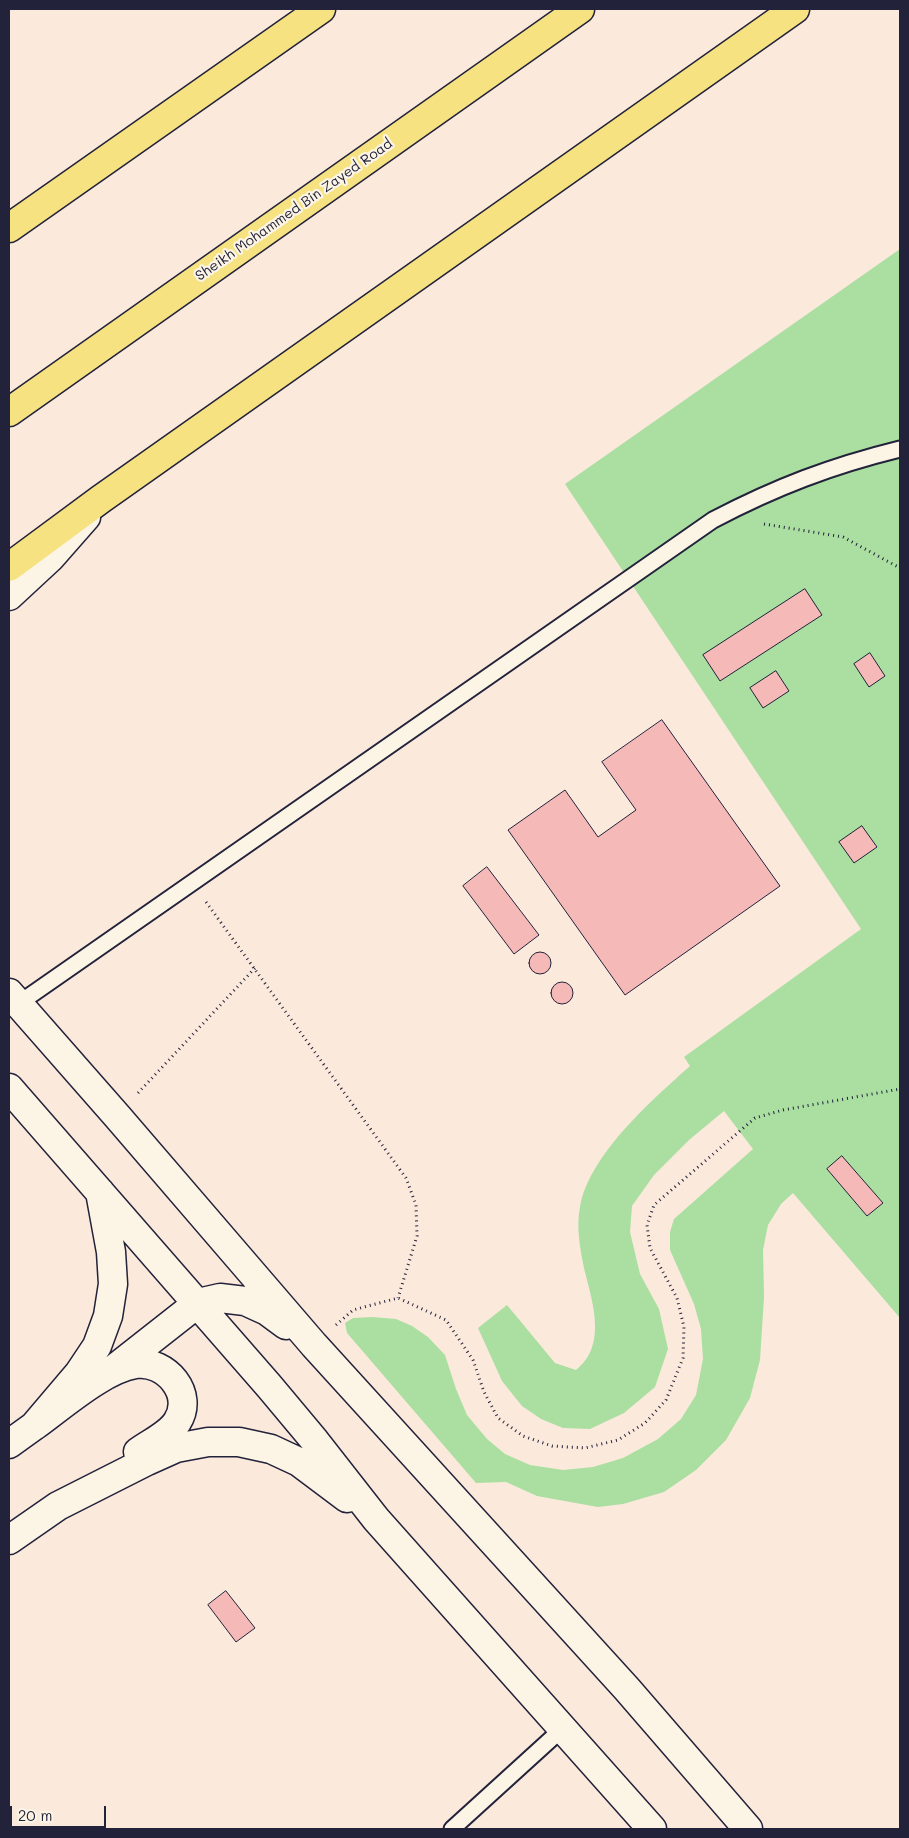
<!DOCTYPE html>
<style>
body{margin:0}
#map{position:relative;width:909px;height:1838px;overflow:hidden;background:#fbe9dc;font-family:Mali,sans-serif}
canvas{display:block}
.frame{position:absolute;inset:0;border:10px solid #22223b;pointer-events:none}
.scale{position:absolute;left:10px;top:1806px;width:96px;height:22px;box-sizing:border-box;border:2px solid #22223b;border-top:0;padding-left:6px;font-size:15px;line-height:18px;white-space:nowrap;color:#22223b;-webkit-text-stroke:4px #fcf5e5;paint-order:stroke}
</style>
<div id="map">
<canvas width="909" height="1838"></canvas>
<div class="frame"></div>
<div class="scale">20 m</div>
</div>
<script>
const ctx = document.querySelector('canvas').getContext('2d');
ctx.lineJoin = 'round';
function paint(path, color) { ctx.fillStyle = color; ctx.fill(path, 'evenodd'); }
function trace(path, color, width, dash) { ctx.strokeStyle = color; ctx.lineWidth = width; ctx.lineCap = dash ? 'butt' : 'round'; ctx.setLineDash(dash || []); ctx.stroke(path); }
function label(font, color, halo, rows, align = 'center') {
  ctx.font = font + ' Mali,sans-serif'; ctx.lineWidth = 4.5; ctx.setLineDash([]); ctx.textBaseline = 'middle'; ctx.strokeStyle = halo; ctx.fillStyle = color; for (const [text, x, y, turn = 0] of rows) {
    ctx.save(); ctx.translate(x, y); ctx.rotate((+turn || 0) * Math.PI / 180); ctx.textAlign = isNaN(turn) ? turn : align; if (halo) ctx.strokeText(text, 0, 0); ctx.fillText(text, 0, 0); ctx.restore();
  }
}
paint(new Path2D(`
 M 900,249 L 900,1318 L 793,1193 L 781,1204 L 768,1225 L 763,1250 L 764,1297 L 760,1360 L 750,1398 L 726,1440 L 696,1470 L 664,1492 L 623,1504 L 598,1507 L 537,1496 L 506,1482 L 476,1483 L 347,1333 L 345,1323 L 353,1318 L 372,1317 L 396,1319 L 412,1326 L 428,1337 L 445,1355 L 456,1389 L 467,1415 L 487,1439 L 505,1454 L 530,1465 L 563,1470 L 593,1467 L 623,1458 L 658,1439 L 681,1419 L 696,1395 L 703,1359 L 701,1329 L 694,1304 L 670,1250 L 670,1232 L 674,1219 L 753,1149 L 724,1111 L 689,1140 L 654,1175 L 632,1206 L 630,1232 L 640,1274 L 659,1309 L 668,1349 L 655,1387 L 624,1413 L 590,1429 L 563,1428 L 541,1419 L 522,1406 L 502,1381 L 478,1328 L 507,1305 L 555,1363 L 576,1370 C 608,1345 592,1301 584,1268 C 580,1249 576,1226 580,1207 C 589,1155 652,1100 690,1066 L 684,1057 L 861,929 L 565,484 Z`), '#aadfa1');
const building = new Path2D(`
 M 805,589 L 822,615 L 720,681 L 703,655 Z
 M 870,653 L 885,676 L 869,687 L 854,664 Z
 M 776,671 L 789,691 L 763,708 L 750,688 Z
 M 662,720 L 780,886 L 625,995 L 508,830 L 565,790 L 598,837 L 636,810 L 602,762 Z
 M 862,826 L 877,847 L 854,863 L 839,842 Z
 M 487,867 L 539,935 L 514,954 L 463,886 Z
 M529 963a11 11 0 1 1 22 0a11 11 0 1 1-22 0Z
 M551 993a11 11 0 1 1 22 0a11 11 0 1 1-22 0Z
 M 842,1156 L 883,1203 L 867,1216 L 827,1169 Z
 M 226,1591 L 255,1628 L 236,1642 L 208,1605 Z`);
paint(building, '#f5b9b7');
trace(building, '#22223b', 1);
const lane = new Path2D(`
 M 18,1004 L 713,520 C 776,487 831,466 900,449
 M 452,1829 L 562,1729`);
const secondary = new Path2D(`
 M 9,596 L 50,558 L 86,517
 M 9,993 L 117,1116 L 314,1345 L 627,1689 L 748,1829
 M 9,1088 L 269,1386 L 315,1441 L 376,1519 L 652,1829
 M 114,1369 L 198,1303 L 220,1298 L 245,1301 L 267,1311 L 286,1325
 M 34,1426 C 62,1406 103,1369 136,1364 C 166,1360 195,1394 177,1422 C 169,1435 150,1443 138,1452
 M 9,1444 L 34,1426 L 79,1373 L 97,1346 L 108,1316 L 113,1284 L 111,1252 L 100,1192
 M 9,1540 L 58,1506 L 147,1461 L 176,1448 L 208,1442 L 239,1442 L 271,1449 L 299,1462 L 347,1498`);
const highway = new Path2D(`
 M 9,228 L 321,9
 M 9,412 L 580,9
 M 9,567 L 101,499 L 795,9`);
trace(lane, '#22223b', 19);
trace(secondary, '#22223b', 31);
trace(highway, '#22223b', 31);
trace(new Path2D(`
 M 764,524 L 843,537 L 900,568
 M 206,902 L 406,1178 L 416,1205 L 417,1236 L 398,1298
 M 138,1093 L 255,968
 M 336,1325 L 353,1310 L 398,1298 L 446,1320 L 473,1360 L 484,1392 L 498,1418 L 523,1436 L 552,1446 L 585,1448 L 618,1440 L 645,1423 L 666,1400 L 683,1358 L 684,1327 L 677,1298 L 650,1248 L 647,1225 L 654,1205 L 755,1118 L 783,1110 L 900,1089`), '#22223b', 3, [1, 4]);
trace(lane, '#fcf5e5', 15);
trace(secondary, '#fcf5e5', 28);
trace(highway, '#f7e281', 28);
label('14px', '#22223b', '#fcf5e5', [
 ["Sheikh Mohammed Bin Zayed Road",294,210,-35]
]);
</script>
